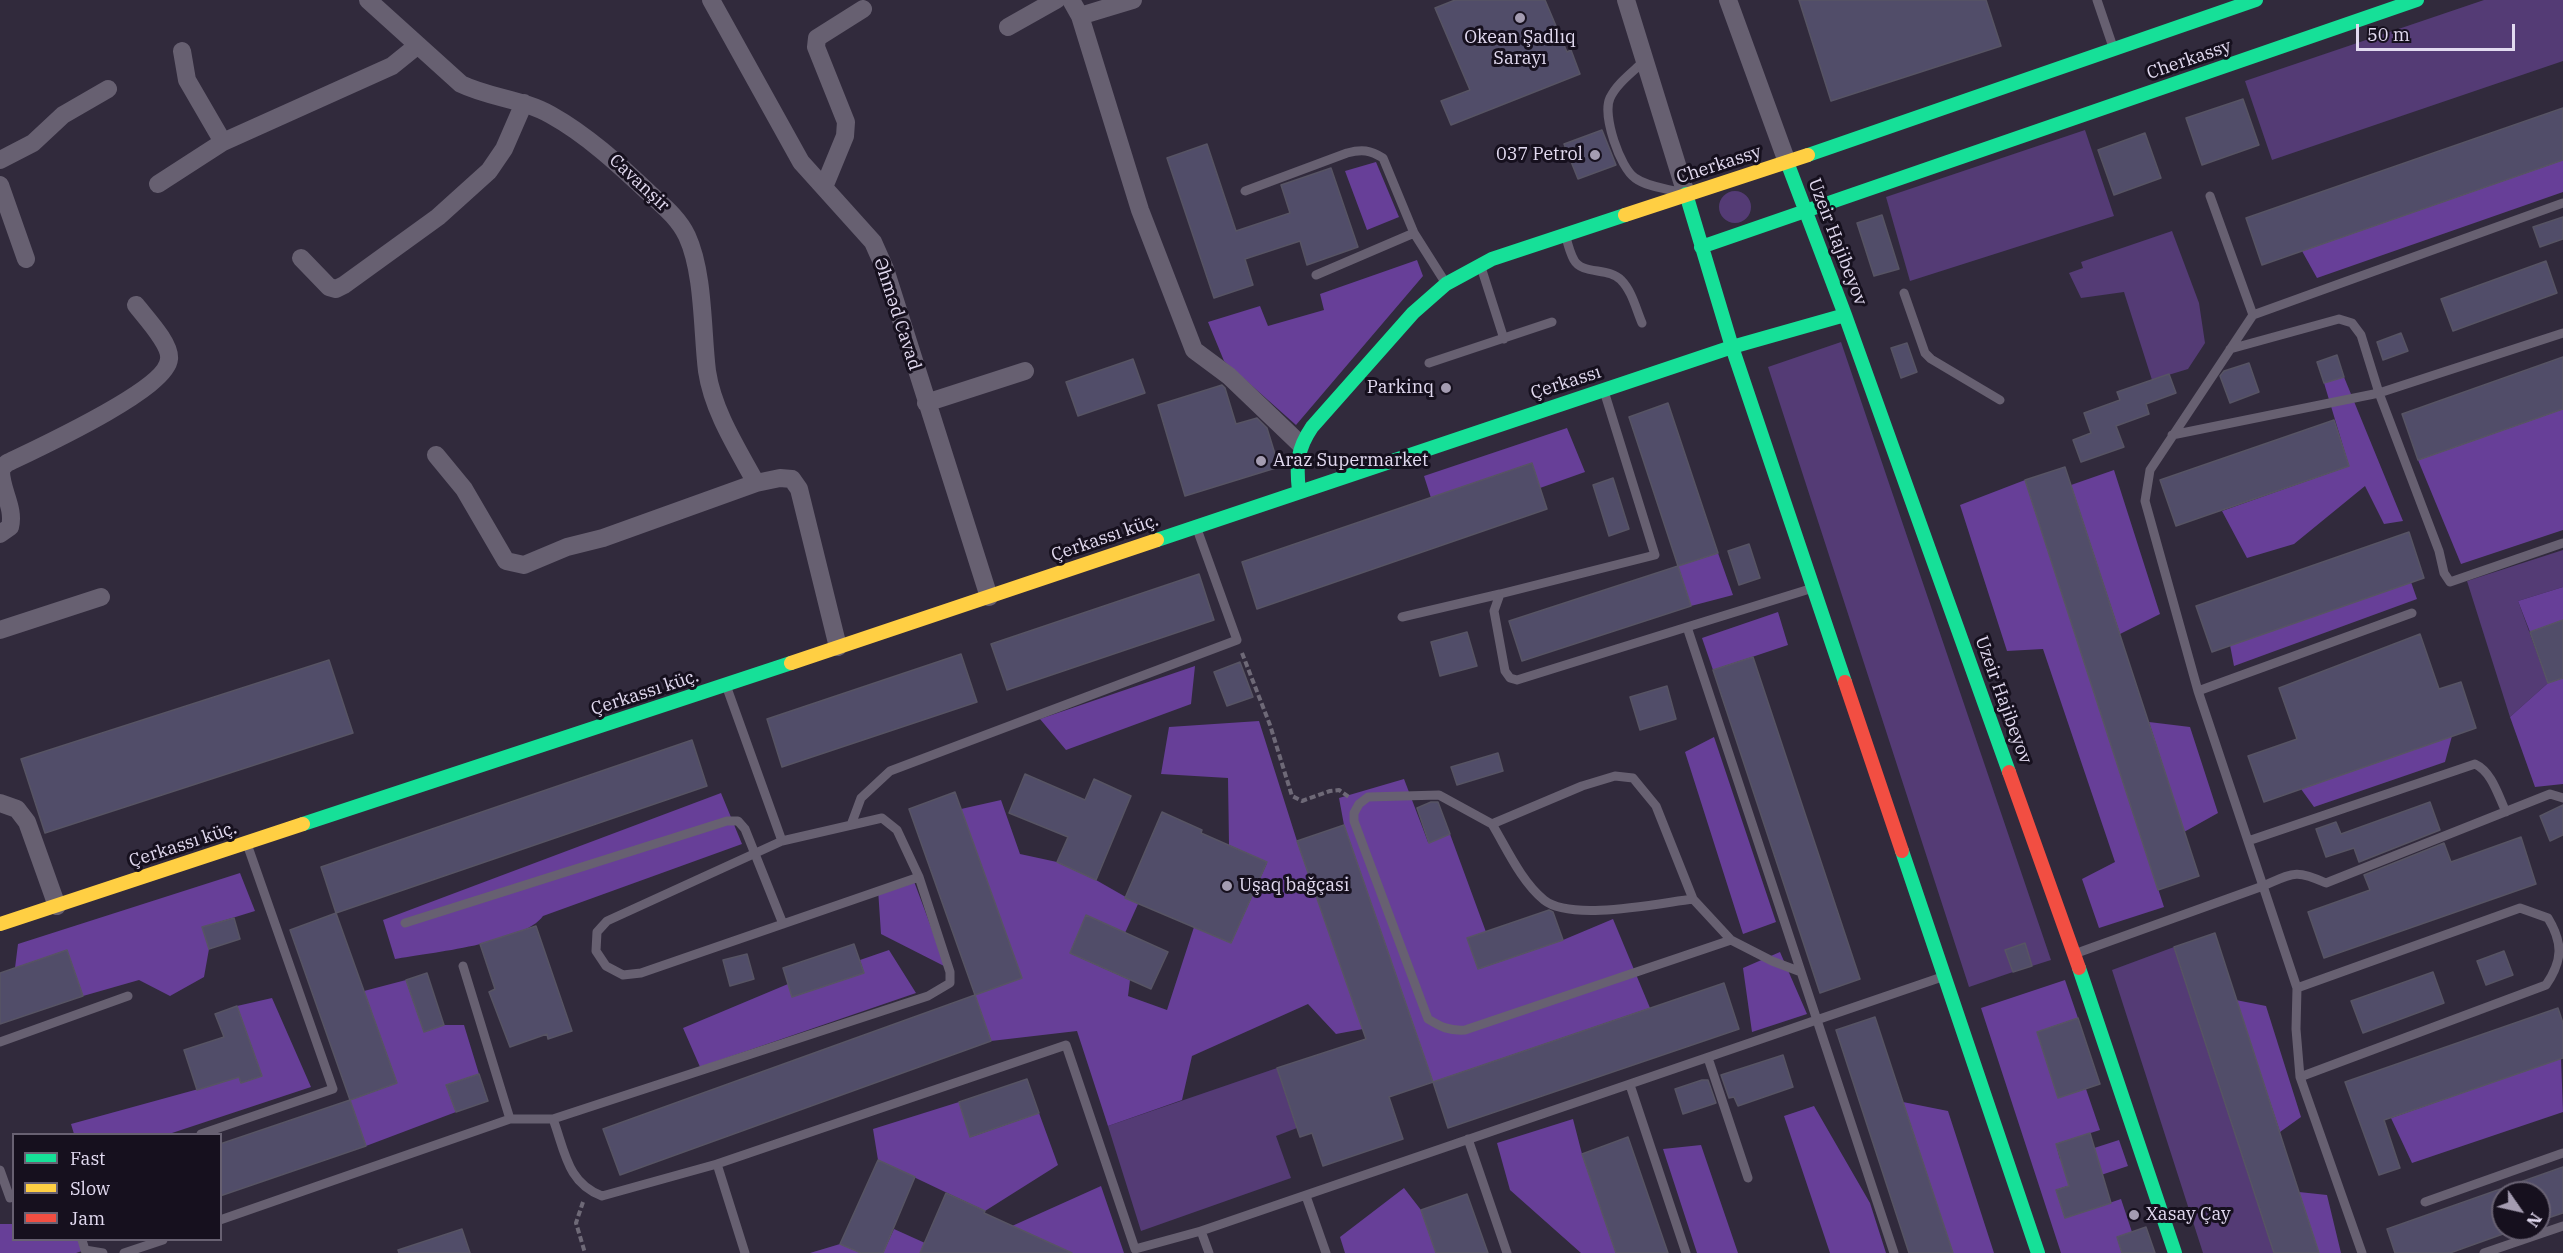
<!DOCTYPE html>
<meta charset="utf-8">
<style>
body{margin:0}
#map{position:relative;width:2563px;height:1253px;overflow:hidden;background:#312a3c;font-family:"IBM Plex Serif",serif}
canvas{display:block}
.legend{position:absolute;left:12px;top:1133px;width:210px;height:108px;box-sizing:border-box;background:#16101e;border:2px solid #686172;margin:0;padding:8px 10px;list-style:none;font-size:18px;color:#e2daf0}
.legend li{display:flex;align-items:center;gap:12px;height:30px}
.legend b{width:30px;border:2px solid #686172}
.north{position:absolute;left:2491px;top:1181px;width:60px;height:60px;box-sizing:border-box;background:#16101e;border:2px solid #686172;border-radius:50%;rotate:124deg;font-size:16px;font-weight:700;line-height:24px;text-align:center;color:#e2daf0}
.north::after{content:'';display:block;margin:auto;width:21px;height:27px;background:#a49cb1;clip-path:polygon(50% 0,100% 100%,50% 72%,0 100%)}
.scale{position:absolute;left:2356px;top:24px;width:159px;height:27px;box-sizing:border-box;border:3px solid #e2daf0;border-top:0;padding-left:8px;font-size:18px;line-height:21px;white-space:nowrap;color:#e2daf0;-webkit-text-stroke:4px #16101e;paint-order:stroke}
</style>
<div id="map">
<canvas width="2563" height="1253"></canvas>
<ul class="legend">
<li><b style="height:8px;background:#16e098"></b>Fast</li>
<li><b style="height:8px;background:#ffcf43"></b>Slow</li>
<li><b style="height:8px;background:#f24e42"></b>Jam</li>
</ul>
<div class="north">N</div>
<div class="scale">50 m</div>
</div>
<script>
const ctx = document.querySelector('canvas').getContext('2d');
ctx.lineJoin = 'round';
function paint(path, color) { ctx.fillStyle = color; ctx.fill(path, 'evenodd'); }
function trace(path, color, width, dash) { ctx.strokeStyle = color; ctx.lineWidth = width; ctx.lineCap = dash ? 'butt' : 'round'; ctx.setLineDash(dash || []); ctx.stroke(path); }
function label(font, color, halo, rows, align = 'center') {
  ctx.font = font + ' "IBM Plex Serif",serif'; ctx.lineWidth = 6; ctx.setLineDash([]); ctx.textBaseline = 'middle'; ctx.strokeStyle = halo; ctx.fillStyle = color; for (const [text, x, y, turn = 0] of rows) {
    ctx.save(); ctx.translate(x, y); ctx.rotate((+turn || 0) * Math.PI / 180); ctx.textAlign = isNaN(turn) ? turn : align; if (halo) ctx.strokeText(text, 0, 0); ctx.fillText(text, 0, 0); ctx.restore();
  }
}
paint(new Path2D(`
 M 2484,0 L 2563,0 L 2563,61 L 2272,160 L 2245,81 Z
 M 2085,130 L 2114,216 L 1910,281 L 1886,197 Z
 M1719 207a16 16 0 1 1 32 0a16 16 0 1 1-32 0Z
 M 2172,231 L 2199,303 L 2205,343 L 2188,369 L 2152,380 L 2124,292 L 2081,298 L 2069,273 L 2083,268 L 2081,262 Z
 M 1841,342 L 2051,960 L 2032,966 L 2025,944 L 2006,950 L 2013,972 L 1969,987 L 1768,367 Z
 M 2563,550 L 2563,587 L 2518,601 L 2548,683 L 2510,717 L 2467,581 Z
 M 2174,947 L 2274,1253 L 2203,1253 L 2112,970 Z
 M 1277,1068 L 1297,1128 L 1276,1136 L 1291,1178 L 1141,1231 L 1108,1126 Z`), '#543b75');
paint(new Path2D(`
 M 2563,160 L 2563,192 L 2317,278 L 2302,251 Z
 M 1376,162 L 1399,217 L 1367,230 L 1345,171 Z
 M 1417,260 L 1423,276 L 1296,425 L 1224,361 L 1208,322 L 1260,306 L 1268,326 L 1324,310 L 1320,294 Z
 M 2344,377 L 2403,521 L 2384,524 L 2365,486 L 2294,544 L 2247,558 L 2222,511 L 2349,466 L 2324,383 Z
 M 2563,409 L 2563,530 L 2461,564 L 2418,460 Z
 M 1567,428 L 1585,472 L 1540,488 L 1532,463 L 1431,498 L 1424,476 Z
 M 2114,470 L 2160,614 L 2120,634 L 2071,485 Z
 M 2025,480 L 2164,907 L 2099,928 L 2082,879 L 2115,862 L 2043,649 L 2007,651 L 1960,505 Z
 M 1718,553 L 1733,595 L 1691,606 L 1678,566 Z
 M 2411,582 L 2417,599 L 2234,666 L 2230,645 Z
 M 2563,587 L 2563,620 L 2530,632 L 2518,601 Z
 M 1778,612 L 1788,645 L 1713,670 L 1702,638 Z
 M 1195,666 L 1191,704 L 1066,750 L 1040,719 Z
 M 2563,678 L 2563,784 L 2535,787 L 2510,717 L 2548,683 Z
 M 1259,721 L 1297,841 L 1363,1029 L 1336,1034 L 1308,1004 L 1192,1056 L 1182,1100 L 1108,1126 L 1077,1031 L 991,1041 L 975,995 L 961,809 L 1001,800 L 1020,854 L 1057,862 L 1096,880 L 1138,904 L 1125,933 L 1086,916 L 1070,953 L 1130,980 L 1128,996 L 1167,1010 L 1194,927 L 1231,943 L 1267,863 L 1229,845 L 1228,778 L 1161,774 L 1169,727 Z
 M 2149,722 L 2190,727 L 2218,813 L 2184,832 Z
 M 2452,736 L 2445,762 L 2314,807 L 2301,789 Z
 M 1714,737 L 1776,922 L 1743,934 L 1685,752 Z
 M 1404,779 L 1428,842 L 1450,834 L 1486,932 L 1468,939 L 1478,969 L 1563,940 L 1613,919 L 1650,1008 L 1433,1082 L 1344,825 L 1339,798 Z
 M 721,793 L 742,844 L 543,916 C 524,943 429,953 395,959 L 383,920 Z
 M 240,873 L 255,911 L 203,927 L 209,949 L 204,977 L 170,996 L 139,980 L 83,996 L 67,950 L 15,968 L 18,944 Z
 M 912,876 L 946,967 L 881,934 L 878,889 Z
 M 889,950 L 916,993 L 700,1067 L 683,1028 L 788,984 L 864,973 L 860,960 Z
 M 1780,952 L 1807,1014 L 1752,1032 L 1743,968 Z
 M 406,980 L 424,1032 L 444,1025 L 464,1025 L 479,1074 L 446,1085 L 456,1112 L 366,1146 L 350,1100 L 397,1083 L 364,991 Z
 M 2065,980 L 2078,1018 L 2037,1032 L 2058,1097 L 2086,1089 L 2100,1130 L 2056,1144 L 2060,1159 L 2119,1140 L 2128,1166 L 2056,1190 L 2065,1218 L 2121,1199 L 2132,1232 L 2117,1237 L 2122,1253 L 2061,1253 L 1981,1008 Z
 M 272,998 L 311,1087 L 169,1134 L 74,1134 L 71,1124 L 213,1085 L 224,1038 L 241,1083 L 262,1076 L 237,1006 Z
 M 2236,1000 L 2266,1006 L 2301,1117 L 2280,1132 Z
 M 2561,1058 L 2563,1112 L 2412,1163 L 2391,1118 Z
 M 959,1102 L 971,1137 L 1039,1113 L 1058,1165 L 985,1211 L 878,1160 L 873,1129 Z
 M 1903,1102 L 1948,1111 L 1994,1253 L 1953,1253 Z
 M 1814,1106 L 1870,1203 L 1886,1253 L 1830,1253 L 1784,1116 Z
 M 1573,1119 L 1582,1154 L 1616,1253 L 1581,1253 L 1510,1190 L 1497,1143 Z
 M 1701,1145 L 1738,1253 L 1697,1253 L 1663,1149 Z
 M 1101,1186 L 1124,1253 L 1046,1253 L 1012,1226 Z
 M 1404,1188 L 1421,1210 L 1436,1253 L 1345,1253 L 1340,1237 Z
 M 2299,1192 L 2327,1195 L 2341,1253 L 2319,1253 Z
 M 0,1224 L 13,1224 L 14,1240 L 82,1240 L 85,1250 L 76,1253 L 0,1253 Z
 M 894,1229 L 925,1243 L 920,1253 L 883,1253 Z
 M 840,1244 L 861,1253 L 810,1253 Z`), '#673f98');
const building = new Path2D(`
 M 1455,0 L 1545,0 L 1567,52 L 1571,50 L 1580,74 L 1451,125 L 1441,101 L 1470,90 L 1435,8 Z
 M 1799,0 L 1986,0 L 2001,46 L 1831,101 Z
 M 2243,99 L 2259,145 L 2202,165 L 2186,118 Z
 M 2563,108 L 2563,160 L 2262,265 L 2246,218 Z
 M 1602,130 L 1616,165 L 1578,179 L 1564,144 Z
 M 2145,133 L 2161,178 L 2114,195 L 2098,150 Z
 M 1207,144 L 1236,231 L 1290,213 L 1281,185 L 1331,168 L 1358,247 L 1307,265 L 1300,241 L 1245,259 L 1253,285 L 1214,298 L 1167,158 Z
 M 1882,215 L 1899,269 L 1874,276 L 1857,223 Z
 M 2563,217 L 2563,239 L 2540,247 L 2533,227 Z
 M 2546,261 L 2557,293 L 2453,331 L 2441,299 Z
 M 2401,333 L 2408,351 L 2383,360 L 2377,342 Z
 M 1907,343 L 1917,372 L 1901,378 L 1891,348 Z
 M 2337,355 L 2344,377 L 2324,383 L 2317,362 Z
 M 2563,357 L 2563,409 L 2418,460 L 2402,414 Z
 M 1133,359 L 1145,393 L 1078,416 L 1066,382 Z
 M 2249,363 L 2259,392 L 2230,403 L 2220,376 L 2224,371 Z
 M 2169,374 L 2176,393 L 2146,404 L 2149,414 L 2116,426 L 2124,447 L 2081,462 L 2073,440 L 2091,433 L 2084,413 L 2120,400 L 2117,392 Z
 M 1222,385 L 1225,388 L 1236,424 L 1257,418 L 1267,428 L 1279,467 L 1185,496 L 1158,405 Z
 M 1668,403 L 1718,553 L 1678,566 L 1629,417 Z
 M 2334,420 L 2349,466 L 2176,526 L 2160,480 Z
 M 1532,463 L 1547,509 L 1257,609 L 1242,562 Z
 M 2065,467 L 2199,876 L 2158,890 L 2025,480 Z
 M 1613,478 L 1629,529 L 1609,536 L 1593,485 Z
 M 2409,532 L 2424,578 L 2212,652 L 2196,606 Z
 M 1749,544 L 1760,578 L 1739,585 L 1728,551 Z
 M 1678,566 L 1691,606 L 1522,661 L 1509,621 Z
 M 1199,574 L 1214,620 L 1007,690 L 991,644 Z
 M 2563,620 L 2563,678 L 2548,683 L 2530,632 Z
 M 1467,632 L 1477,666 L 1440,676 L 1431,642 Z
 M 2420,634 L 2439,689 L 2461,682 L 2476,728 L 2264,802 L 2248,756 L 2297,739 L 2279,688 Z
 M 961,654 L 977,702 L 782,767 L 767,719 Z
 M 1753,657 L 1860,979 L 1820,993 L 1713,670 Z
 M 329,660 L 353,733 L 45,833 L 21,759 Z
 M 1240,662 L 1253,697 L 1227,706 L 1214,672 Z
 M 1667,686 L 1676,719 L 1640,730 L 1630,697 Z
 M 692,740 L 707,786 L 336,913 L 321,867 Z
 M 1498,753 L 1503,771 L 1457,785 L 1451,767 Z
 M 1025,774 L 1085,800 L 1094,779 L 1131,796 L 1096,880 L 1057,862 L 1068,837 L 1009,813 Z
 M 955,792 L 1022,978 L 975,995 L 909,809 Z
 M 1431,802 L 1438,802 L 1450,834 L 1429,843 L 1417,808 Z
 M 2430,802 L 2440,830 L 2359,862 L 2354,848 L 2326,857 L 2316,829 L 2336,822 L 2341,834 Z
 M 2563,805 L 2563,835 L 2550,841 L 2540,816 Z
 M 1162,812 L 1202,830 L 1201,833 L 1267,862 L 1231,943 L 1125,898 Z
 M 1344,825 L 1433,1082 L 1389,1097 L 1403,1139 L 1323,1166 L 1312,1133 L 1300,1137 L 1277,1068 L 1366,1039 L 1297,841 Z
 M 2521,837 L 2536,884 L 2324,958 L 2308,912 L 2370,890 L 2364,875 L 2444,843 L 2451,862 Z
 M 1549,910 L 1553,912 L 1563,940 L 1478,969 L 1467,938 Z
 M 336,913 L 397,1083 L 350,1100 L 290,930 Z
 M 1086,915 L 1168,952 L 1151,989 L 1070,953 Z
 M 234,918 L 240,939 L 209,949 L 202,927 Z
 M 536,926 L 572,1031 L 548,1039 L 547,1034 L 510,1047 L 489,992 L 495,989 L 480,944 Z
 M 2215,933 L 2299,1192 L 2319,1253 L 2274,1253 L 2174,947 Z
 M 2025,943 L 2032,966 L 2013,972 L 2005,950 Z
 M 854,944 L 864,973 L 792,997 L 783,968 Z
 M 67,950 L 83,996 L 0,1024 L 0,973 Z
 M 2504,951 L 2513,975 L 2486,985 L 2477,961 Z
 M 747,954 L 754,979 L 730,986 L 723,960 Z
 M 2433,972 L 2444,1003 L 2363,1033 L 2351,1001 Z
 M 427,973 L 444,1025 L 424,1032 L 406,980 Z
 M 1724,983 L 1739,1029 L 1448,1128 L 1433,1082 Z
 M 975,995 L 991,1041 L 620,1175 L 603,1129 Z
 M 237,1006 L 262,1076 L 241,1083 L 239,1077 L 197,1090 L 184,1050 L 224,1037 L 215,1014 Z
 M 2558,1008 L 2563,1023 L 2563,1058 L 2384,1120 L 2400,1168 L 2379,1175 L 2345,1082 Z
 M 1875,1017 L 1903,1102 L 1953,1253 L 1909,1253 L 1836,1030 Z
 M 2078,1018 L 2100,1084 L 2058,1098 L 2037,1032 Z
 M 1783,1055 L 1793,1087 L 1738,1106 L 1734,1097 L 1729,1098 L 1721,1075 Z
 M 479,1074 L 488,1101 L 456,1112 L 446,1085 Z
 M 1027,1079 L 1039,1113 L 970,1137 L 959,1102 Z
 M 1702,1080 L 1708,1080 L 1716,1103 L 1683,1114 L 1675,1089 Z
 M 350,1100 L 366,1146 L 220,1196 L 220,1144 Z
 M 2090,1133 L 2111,1203 L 2065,1218 L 2056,1190 L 2069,1186 L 2056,1144 Z
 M 1628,1137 L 1668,1253 L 1616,1253 L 1582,1154 Z
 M 878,1160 L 915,1177 L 883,1253 L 861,1253 L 840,1244 Z
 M 2563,1167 L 2563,1213 L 2539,1221 L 2539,1193 L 2503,1193 L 2503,1234 L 2450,1253 L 2395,1253 L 2387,1229 Z
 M 946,1193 L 985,1211 L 984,1213 L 1072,1253 L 920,1253 Z
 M 1467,1194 L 1488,1253 L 1436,1253 L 1421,1210 Z
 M 2146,1227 L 2155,1253 L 2122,1253 L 2117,1237 Z
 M 462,1229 L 470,1253 L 399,1253 L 398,1250 Z`);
paint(building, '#514d69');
trace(building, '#575464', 1.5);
trace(new Path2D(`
 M 1242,653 L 1270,725 L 1292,796 L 1302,801 L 1330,791 L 1339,790 L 1349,797
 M 583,1202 L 576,1223 L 585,1253`), '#6e6977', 4, [6, 3]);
trace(new Path2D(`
 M 2097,0 L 2113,47
 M 1644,61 C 1633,72 1617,83 1610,98 C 1602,115 1620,168 1635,178 C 1646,186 1662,188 1675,191
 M 1245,191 L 1347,153 C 1362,149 1370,150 1383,158 L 1414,233 L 1445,282
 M 2210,196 L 2253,315 L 2150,470 L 2145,501 L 2198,691 L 2297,988 L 2296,1029 L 2300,1077 L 2362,1253
 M 1566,237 C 1568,245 1570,253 1574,260 C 1582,275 1609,267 1621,280 C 1632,291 1636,309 1642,323
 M 1481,267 L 1504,339
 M 1316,275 L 1414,233
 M 1904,293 L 1925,353 L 1931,359 L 2000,400
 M 2253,315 L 2563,203
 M 2230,349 L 2339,319 L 2352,323 L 2361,335 L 2379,393 L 2563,333
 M 1429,363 L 1552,322
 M 1604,391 L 1655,555 L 1500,594 L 1494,611 L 1505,671 L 1510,678 L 1517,680 L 1687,627 L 1894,1253
 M 2172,435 L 2379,393 L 2439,551 L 2444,573 L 2450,582 L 2563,543
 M 1402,617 L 1500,594
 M 1687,627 L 1813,588
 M 727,688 L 782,841 L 882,818 L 897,830 L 919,877 L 950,972 L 950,983 L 928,996 L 553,1119 C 565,1151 567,1183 602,1196 L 717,1164 L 745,1253
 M 2198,691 L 2412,613
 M 1492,824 L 1439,795 L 1368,797 L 1359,804 L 1354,813 L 1354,821 L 1428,1019 C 1441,1027 1449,1031 1465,1030 L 1731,940
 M 851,825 L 861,798 L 890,771 L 1237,640 L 1197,529
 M 782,841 L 607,921 L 597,932 L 596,951 L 606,966 L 623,975 L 641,973 L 919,877
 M 2248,841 L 2475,764 C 2492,772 2498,795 2506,812
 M 1693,899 C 1659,903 1571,922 1544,900 C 1521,881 1507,849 1492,824 L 1582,786 L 1615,776 L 1633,778 L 1656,806 L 1693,899 L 1731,940 L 1772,961 L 1801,972
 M 405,923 L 727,821 L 738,821 L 745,829 L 783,924
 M 2077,953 L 2263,886 C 2293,873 2295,869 2326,883 L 2550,794 L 2563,798
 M 463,966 L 510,1119
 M 2297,988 L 2520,908 L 2548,918 C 2563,943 2563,960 2546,985 L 2300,1077
 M 0,1042 L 128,996
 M 1708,1058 L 1748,1178
 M 1630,1085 L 1686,1253
 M 201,1134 L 333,1089 L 247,844
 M 1468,1139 L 1507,1253
 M 717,1164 L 1066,1045 L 1135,1249 L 1201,1231
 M 0,1170 L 10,1198 L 14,1197
 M 1306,1196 L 1326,1253
 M 2425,1202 L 2563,1153
 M 220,1220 L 510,1119 L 553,1119
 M 82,1240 L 85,1250 L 103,1253
 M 124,1253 L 163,1240
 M 1209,1253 L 1201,1231 L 1942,977
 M 2484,1253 L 2563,1226`), '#676071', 9);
trace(new Path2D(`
 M 368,0 L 461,84 C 490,98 523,99 551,115 C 587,135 618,164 648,192 C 662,205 678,217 687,236 C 704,273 702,330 707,371 C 713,411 737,448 756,483
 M 711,0 L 801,162 L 873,242 L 885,269 L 989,597
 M 1071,0 L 1080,16 L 1133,0
 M 1626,0 L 1686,194
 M 1728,0 L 1787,162
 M 1080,16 L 1140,210 L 1194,350 L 1229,376 L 1300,444
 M 1008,27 L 1056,0
 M 182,51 L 187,80 L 223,142
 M 0,160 L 33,143 L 63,115 L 108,89
 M 158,184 L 223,142 L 392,66 L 418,45
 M 0,185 L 26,259
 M 824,187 L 845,136 L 846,122 L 816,47 L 817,38 L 863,9
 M 301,258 L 329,287 L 336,289 L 344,285 L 438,217 L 489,171 L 504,149 L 524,103
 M 926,403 L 1025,371
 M 436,455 L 464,489 L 506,561 L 524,565 L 567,547 L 603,538 L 756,483 L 780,478 L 792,479 L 799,489 L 838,647
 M 0,534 L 10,527 C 15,507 0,489 1,469 L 7,463 C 36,449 167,389 169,359 C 171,344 146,318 136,305
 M 0,630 L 101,597
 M 0,803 L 17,809 L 27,822 L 57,906`), '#676071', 18);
trace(new Path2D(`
 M 1808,155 L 2256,0
 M 1787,162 L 1845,315 L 2009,772
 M 1686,194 L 1732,347 L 1845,682
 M 1701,247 L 2417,0
 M 1299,491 C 1296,465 1297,449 1312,427 L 1413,313 L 1446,284 L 1492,259 L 1625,215
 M 1157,540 L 1732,347 L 1845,315
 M 303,824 L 791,663
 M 1902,851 L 2038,1253
 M 2079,968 L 2175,1253`), '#16e098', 14);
trace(new Path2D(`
 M 1625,215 L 1808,155
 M 791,663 L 1157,540
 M 0,924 L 303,824`), '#ffcf43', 14);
trace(new Path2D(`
 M 1845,682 L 1902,851
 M 2009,772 L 2079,968`), '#f24e42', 14);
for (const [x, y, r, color] of [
 [1520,18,6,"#a49cb1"],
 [1595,155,6,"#a49cb1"],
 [1446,388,6,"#a49cb1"],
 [1261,461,6,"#a49cb1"],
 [1227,886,6,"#a49cb1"],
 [2134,1215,6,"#a49cb1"]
]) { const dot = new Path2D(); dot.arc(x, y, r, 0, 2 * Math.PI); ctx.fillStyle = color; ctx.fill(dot); trace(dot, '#16101e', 2); }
label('18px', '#e2daf0', '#16101e', [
 ["Okean Şadlıq",1520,38,"center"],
 ["Sarayı",1520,59,"center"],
 ["037 Petrol",1583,155,"right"],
 ["Parkinq",1434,388,"right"],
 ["Araz Supermarket",1273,461],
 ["Uşaq bağçasi",1239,886],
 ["Xasay Çay",2146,1215]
], 'left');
label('18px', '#e2daf0', '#16101e', [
 ["Cherkassy",2189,60,-19],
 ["Cherkassy",1719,165,-18],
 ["Cavanşir",639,183,43],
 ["Uzeir Hajibeyov",1837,242,69],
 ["Əhməd Cavad",897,314,72],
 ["Çerkassı",1566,383,-18],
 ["Çerkassı küç.",1105,538,-19],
 ["Çerkassı küç.",645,693,-18],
 ["Uzeir Hajibeyov",2003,700,70],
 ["Çerkassı küç.",183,845,-18]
]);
</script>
